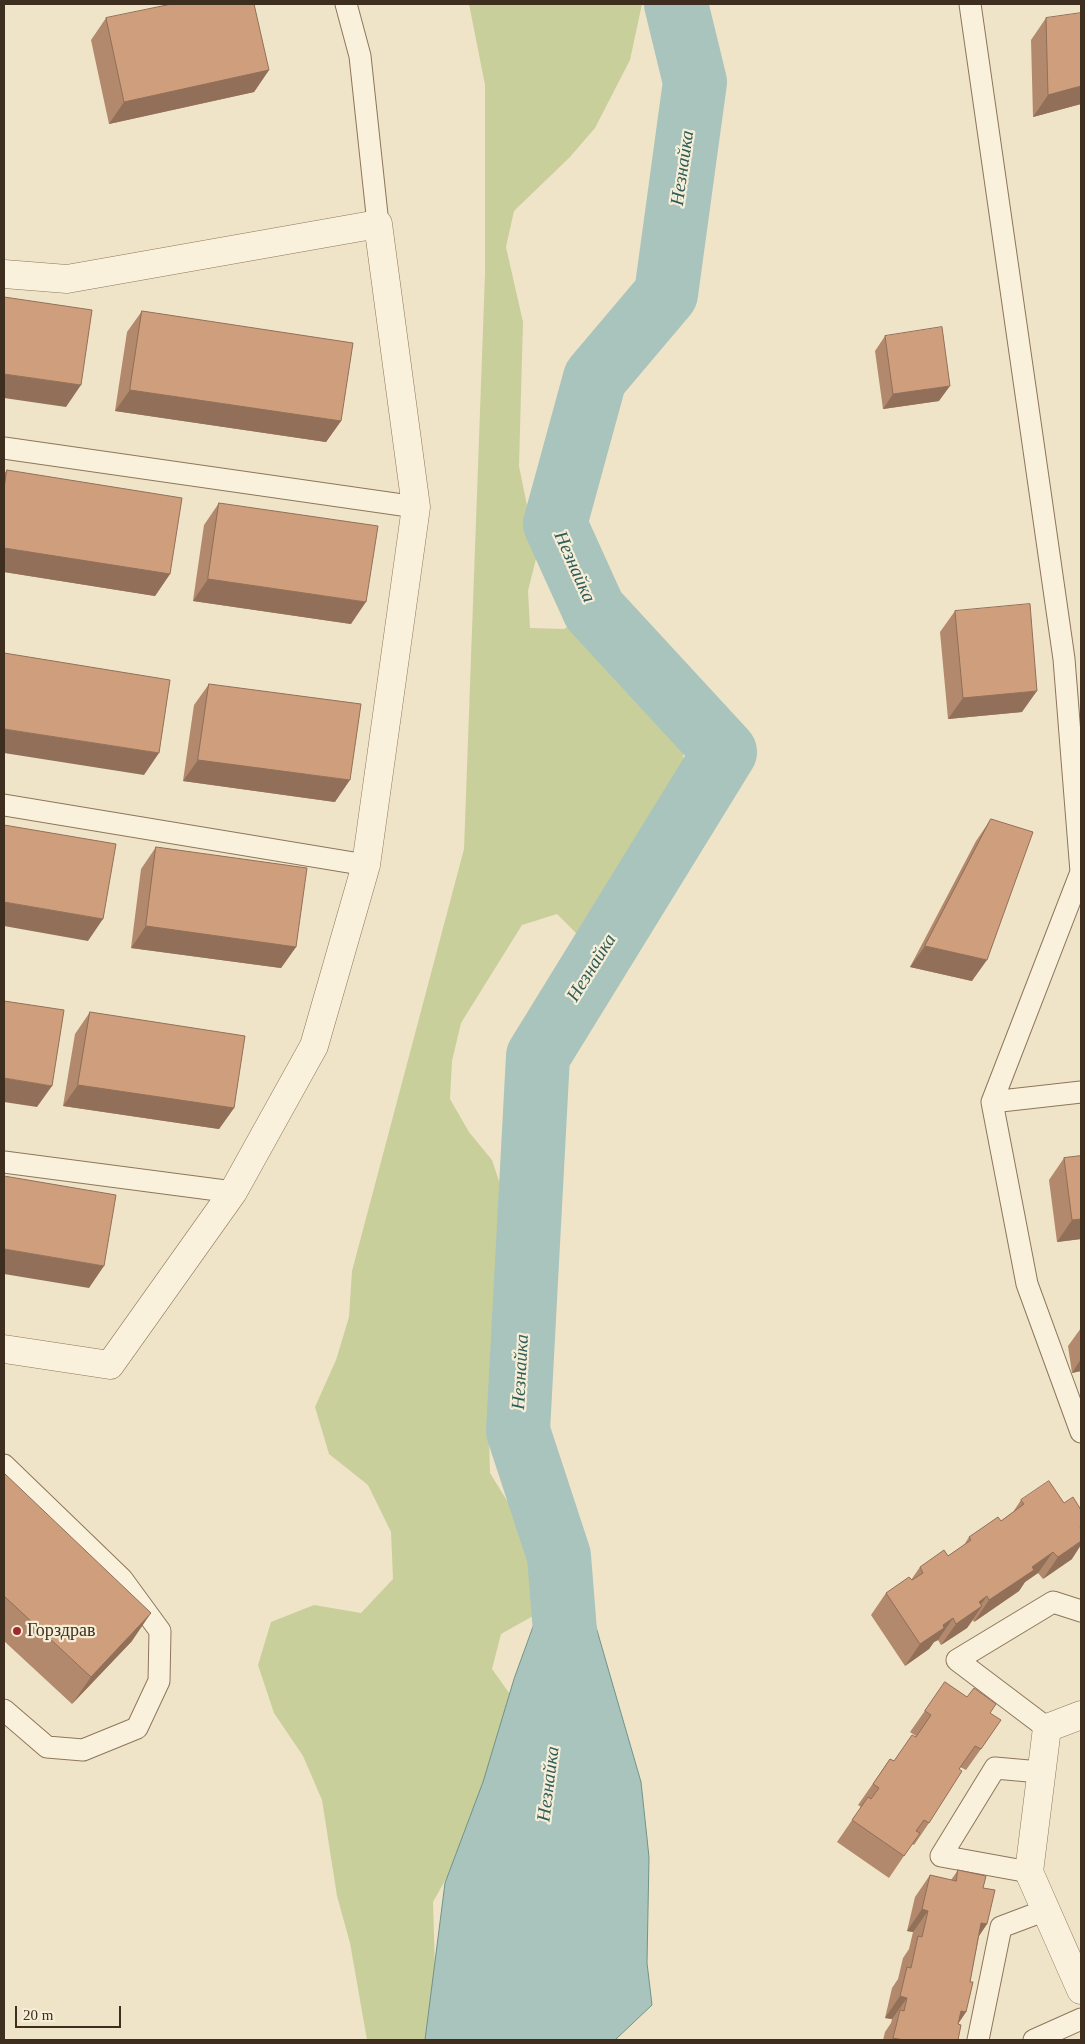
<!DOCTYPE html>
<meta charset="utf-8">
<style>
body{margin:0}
#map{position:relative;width:1085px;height:2044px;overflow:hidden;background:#f0e4c8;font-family:Georgia,serif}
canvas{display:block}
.frame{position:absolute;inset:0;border:5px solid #3d2e20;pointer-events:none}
.scale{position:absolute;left:15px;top:2006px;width:106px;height:22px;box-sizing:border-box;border:2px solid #3d2e20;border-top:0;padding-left:6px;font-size:15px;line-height:18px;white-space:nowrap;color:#3d2e20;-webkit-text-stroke:4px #f7eed8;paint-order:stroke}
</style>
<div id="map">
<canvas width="1085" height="2044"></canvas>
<div class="frame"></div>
<div class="scale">20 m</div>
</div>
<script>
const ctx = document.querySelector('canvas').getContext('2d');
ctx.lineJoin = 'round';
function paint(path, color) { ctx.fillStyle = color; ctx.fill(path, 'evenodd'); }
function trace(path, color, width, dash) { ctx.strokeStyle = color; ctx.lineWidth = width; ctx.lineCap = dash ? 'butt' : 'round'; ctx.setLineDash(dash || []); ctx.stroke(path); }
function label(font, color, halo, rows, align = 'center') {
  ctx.font = font + ' Georgia,serif'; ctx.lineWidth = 4.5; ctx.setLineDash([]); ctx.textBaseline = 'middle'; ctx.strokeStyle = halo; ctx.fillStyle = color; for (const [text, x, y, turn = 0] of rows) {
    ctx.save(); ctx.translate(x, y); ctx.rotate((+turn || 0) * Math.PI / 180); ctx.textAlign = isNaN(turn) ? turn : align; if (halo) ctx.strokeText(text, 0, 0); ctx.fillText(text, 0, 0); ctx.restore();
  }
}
paint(new Path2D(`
 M 469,4 L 642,4 L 630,60 L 595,128 L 570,157 L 514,211 L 506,247 L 523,322 L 519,466 L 537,555 L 528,591 L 530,628 L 564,629 L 594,610 L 605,616 L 631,641 L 652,670 L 681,739 L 686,775 L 633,878 L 611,911 L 584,941 L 557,914 L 522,925 L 461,1023 L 452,1061 L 450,1099 L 469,1132 L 492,1160 L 504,1196 L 515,1283 L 510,1320 L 492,1399 L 489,1436 L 490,1473 L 533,1543 L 543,1582 L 533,1616 L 501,1634 L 492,1669 L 532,1725 L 433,1902 L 437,2040 L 367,2040 L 350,1943 L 337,1896 L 322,1800 L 303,1756 L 274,1713 L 258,1665 L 271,1622 L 314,1605 L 361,1613 L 393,1579 L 391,1532 L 368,1485 L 329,1454 L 315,1407 L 336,1360 L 349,1317 L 352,1271 L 464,849 L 485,274 L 485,85 Z`), '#c9cf9b');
const water = new Path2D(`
 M 559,1556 L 594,1620 L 641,1782 L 649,1857 L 647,1963 L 652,2005 L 615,2040 L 425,2040 L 445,1883 L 483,1782 L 514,1679 Z`);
paint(water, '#a9c4bc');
trace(water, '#6f938a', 1);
trace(new Path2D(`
 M 566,1644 L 559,1556 L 518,1431 L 538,1056 L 725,752 L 594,610 L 555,524 L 595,378 L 666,294 L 695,82 L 676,4`), '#a9c4bc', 64);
const lane = new Path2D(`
 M 346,4 L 360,56 L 378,224
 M 970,4 L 1064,659 L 1081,872 L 992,1102 L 1027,1284 L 1081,1432
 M 4,448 L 416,507
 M 4,805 L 366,865
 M 992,1102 L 1081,1092
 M 4,1162 L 233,1192
 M 4,1465 L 122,1579 L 160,1631 L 159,1681 L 137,1728 L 83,1750 L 47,1747 L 4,1710
 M 1047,1728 L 957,1660 L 1053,1602 L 1081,1611
 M 1029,1872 L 941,1856 L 995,1768 L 1040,1772
 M 978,2040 L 1001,1927 L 1046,1910
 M 1034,2040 L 1081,2019`);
const street = new Path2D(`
 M 4,274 L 67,279 L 378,224 L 416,507 L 366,865 L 314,1046 L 233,1192 L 110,1365 L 4,1349
 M 1081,1715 L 1047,1728 L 1029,1872 L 1081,1990`);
trace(lane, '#8d765c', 23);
trace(street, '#8d765c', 29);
trace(lane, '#faf1dc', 21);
trace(street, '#faf1dc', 28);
paint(new Path2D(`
 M 106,18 L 269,70 L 254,92 L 109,124 L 91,40 Z
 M 1046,18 L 1081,104 L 1033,117 L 1031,40 Z
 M 142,311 L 341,421 L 326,442 L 115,411 L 127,332 Z
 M 885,336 L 939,401 L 883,409 L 875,351 Z
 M 7,470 L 170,574 L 155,596 L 4,572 L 4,474 Z
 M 219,503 L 351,624 L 193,601 L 204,525 Z
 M 955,611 L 1022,712 L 948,719 L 940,632 Z
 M 209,684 L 335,802 L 183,781 L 194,705 Z
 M 991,819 L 972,981 L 910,967 L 976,841 Z
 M 156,847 L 296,947 L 281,968 L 131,948 L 141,869 Z
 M 90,1012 L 234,1108 L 219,1129 L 63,1106 L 75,1034 Z
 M 1081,1156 L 1081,1239 L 1057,1242 L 1049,1180 L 1064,1158 Z
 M 1081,1328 L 1081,1371 L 1072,1373 L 1068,1346 Z
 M 4,1473 L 132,1641 L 72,1704 L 4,1641 Z
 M 1021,1500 L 1072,1559 L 1043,1579 L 1038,1573 L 1025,1582 L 1019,1591 L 974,1622 L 973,1620 L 967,1628 L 941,1645 L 938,1640 L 934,1642 L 929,1649 L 905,1666 L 871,1615 L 886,1593 L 911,1580 L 920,1567 L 948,1556 L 964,1545 L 969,1537 L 1001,1521 L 1013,1512 Z
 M 945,1682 L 990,1713 L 981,1749 L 966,1770 L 960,1767 L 929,1823 L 914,1845 L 912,1844 L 889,1878 L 837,1842 L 861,1807 L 858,1805 L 890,1759 L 894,1761 L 916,1736 L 910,1732 Z
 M 958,1870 L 983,1888 L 987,1924 L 979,1936 L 970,1982 L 966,2012 L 958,2024 L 958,2040 L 883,2040 L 885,2032 L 891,2023 L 892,2019 L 885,2018 L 892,1988 L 898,1979 L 903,1958 L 909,1949 L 913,1932 L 907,1931 L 915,1897 L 930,1875 L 951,1880 Z`), '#b2896c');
paint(new Path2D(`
 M 269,70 L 254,92 L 109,124 L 124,102 Z
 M 1081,86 L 1081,104 L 1033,117 L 1048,95 Z
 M 4,374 L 81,385 L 66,407 L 4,398 Z
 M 950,386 L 939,401 L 883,409 L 893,394 Z
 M 130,390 L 341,421 L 326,442 L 115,411 Z
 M 4,548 L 170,574 L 155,596 L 4,572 Z
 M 208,579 L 366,602 L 351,624 L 193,601 Z
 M 1037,691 L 1022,712 L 948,719 L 963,698 Z
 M 4,729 L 159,753 L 144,775 L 4,753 Z
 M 198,760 L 350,780 L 335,802 L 183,781 Z
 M 4,902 L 103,919 L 88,941 L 4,926 Z
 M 146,926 L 296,947 L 281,968 L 131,948 Z
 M 925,946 L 987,960 L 972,981 L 910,967 Z
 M 4,1078 L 52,1086 L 37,1107 L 4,1102 Z
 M 78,1085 L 234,1108 L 219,1129 L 63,1106 Z
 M 1081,1219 L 1081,1239 L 1057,1242 L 1072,1220 Z
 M 4,1249 L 104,1266 L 89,1288 L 4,1274 Z
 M 1081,1359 L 1081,1371 L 1072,1373 Z
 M 1081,1541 L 1081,1545 L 1072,1559 L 1043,1579 L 1058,1557 Z
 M 1053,1552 L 1038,1573 L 1025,1582 L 1019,1591 L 974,1622 L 989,1600 L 1032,1567 Z
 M 987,1596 L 978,1609 L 982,1606 L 967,1628 L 941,1645 L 956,1624 L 979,1602 Z
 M 151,1613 L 132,1641 L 72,1704 L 91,1677 Z
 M 953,1618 L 938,1640 L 934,1642 L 929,1649 L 905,1666 L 920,1644 L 943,1625 Z
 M 922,1909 L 928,1911 L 913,1932 L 907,1931 Z
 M 981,1923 L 987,1924 L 972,1946 Z
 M 900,1996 L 907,1998 L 892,2019 L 885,2018 Z
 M 961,2011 L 966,2012 L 951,2034 Z
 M 893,2038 L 904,2040 L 892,2040 Z`), '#916f58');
const building = new Path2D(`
 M 172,4 L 254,4 L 269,70 L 124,102 L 106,18 Z
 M 1081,13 L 1081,86 L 1048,95 L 1046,18 Z
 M 4,297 L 92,310 L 81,385 L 4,374 Z
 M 142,311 L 353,343 L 341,421 L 130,390 Z
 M 942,327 L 950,386 L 893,394 L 885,336 Z
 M 7,470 L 182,498 L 170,574 L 4,548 L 4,489 Z
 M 219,503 L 378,526 L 366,602 L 208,579 Z
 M 1030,604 L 1037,691 L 963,698 L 955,611 Z
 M 4,653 L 170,680 L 159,753 L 4,729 Z
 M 209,684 L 361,704 L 350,780 L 198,760 Z
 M 991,819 L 1033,832 L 987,960 L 925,946 Z
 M 4,825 L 116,844 L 103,919 L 4,902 Z
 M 156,847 L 307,868 L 296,947 L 146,926 Z
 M 4,1001 L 64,1010 L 52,1086 L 4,1078 Z
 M 90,1012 L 245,1036 L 234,1108 L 78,1085 Z
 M 1081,1156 L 1081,1219 L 1072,1220 L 1064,1158 Z
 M 4,1176 L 116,1195 L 104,1266 L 4,1249 Z
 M 4,1473 L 151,1613 L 91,1677 L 4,1596 Z
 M 1049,1481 L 1064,1503 L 1073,1497 L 1081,1510 L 1081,1526 L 1080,1527 L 1081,1529 L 1081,1541 L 1058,1557 L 1053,1552 L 1032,1567 L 1034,1570 L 989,1600 L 987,1596 L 979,1602 L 982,1606 L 956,1624 L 953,1618 L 943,1625 L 944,1628 L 920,1644 L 886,1593 L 909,1577 L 912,1580 L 923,1573 L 920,1567 L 944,1550 L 948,1556 L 971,1540 L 969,1537 L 998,1517 L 1001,1521 L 1024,1504 L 1021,1500 Z
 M 945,1682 L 967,1697 L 974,1688 L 996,1704 L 990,1713 L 1001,1720 L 981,1749 L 975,1746 L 959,1769 L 962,1771 L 929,1823 L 924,1820 L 916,1831 L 920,1833 L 904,1856 L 852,1820 L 868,1797 L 871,1799 L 879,1788 L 873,1784 L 890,1759 L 894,1761 L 912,1735 L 916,1737 L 931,1715 L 925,1711 Z
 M 958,1870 L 986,1876 L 983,1888 L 995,1890 L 987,1924 L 981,1923 L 970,1982 L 973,1982 L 966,2012 L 961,2011 L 958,2024 L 961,2025 L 958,2040 L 904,2040 L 893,2038 L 900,2010 L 904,2011 L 907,1998 L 900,1996 L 907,1967 L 911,1968 L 918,1936 L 922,1937 L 928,1911 L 922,1909 L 930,1875 L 956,1881 Z`);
paint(building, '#cf9f7d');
trace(building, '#916f58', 1);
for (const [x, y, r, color] of [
 [17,1631,5,"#9e2a2b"]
]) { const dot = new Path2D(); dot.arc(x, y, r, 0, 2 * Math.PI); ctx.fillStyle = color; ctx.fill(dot); trace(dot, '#f7eed8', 2); }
label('18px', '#3d2e20', '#f7eed8', [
 ["Горздрав",27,1631]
], 'left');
label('italic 19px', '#2f5d5a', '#f7eed8', [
 ["Незнайка",683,168,-82],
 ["Незнайка",574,567,66],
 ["Незнайка",592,968,-58],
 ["Незнайка",521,1372,-87],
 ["Незнайка",549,1784,-83]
]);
</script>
